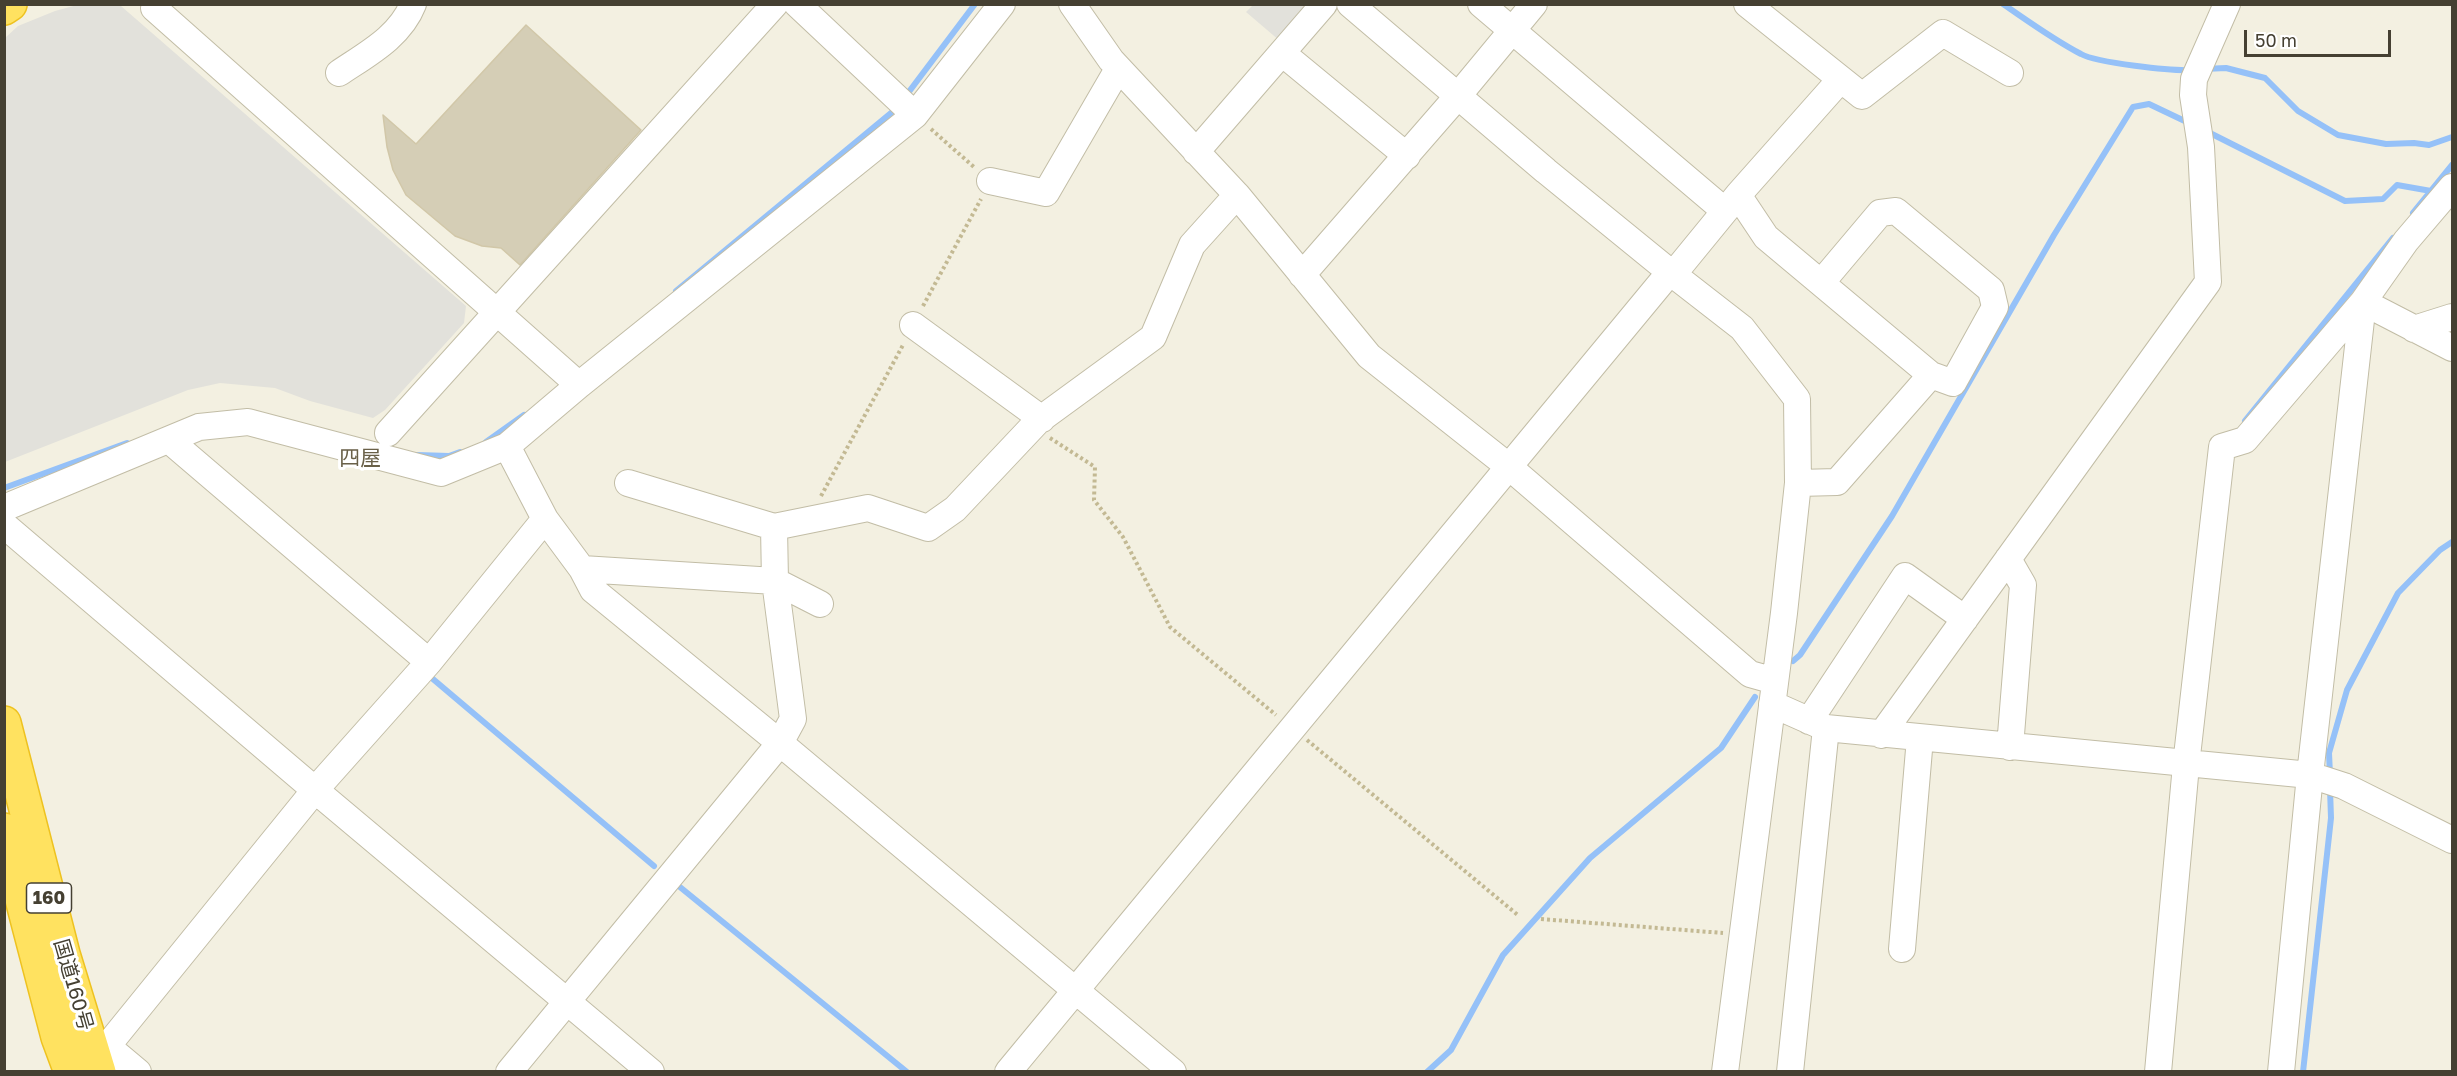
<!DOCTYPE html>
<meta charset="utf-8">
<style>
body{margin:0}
#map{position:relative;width:2457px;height:1076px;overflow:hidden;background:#f3f0e1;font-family:"Golos Text",sans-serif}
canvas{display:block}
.frame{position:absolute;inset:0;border:6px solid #454032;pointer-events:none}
.scale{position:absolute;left:2244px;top:30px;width:147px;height:27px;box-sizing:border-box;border:3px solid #454032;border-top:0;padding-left:8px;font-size:18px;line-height:21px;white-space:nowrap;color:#454032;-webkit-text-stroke:4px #fff;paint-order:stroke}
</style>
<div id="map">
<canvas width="2457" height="1076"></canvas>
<div class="frame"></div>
<div class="scale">50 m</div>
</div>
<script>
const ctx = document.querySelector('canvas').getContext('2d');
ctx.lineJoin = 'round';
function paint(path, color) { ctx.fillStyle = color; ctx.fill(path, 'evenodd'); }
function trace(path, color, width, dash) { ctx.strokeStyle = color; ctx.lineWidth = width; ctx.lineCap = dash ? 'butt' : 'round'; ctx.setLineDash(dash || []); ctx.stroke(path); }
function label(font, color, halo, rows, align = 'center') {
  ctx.font = font + ' "Golos Text","Noto Sans JP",sans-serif'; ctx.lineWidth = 6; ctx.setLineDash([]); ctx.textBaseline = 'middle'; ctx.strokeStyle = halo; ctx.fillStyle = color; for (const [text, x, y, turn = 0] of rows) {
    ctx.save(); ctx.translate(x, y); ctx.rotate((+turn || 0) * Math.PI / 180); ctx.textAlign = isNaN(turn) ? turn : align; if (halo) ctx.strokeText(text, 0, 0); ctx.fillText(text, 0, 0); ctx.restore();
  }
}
paint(new Path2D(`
 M 106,4 L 121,6 L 466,306 L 464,323 L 385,410 L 373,418 L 310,401 L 275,388 L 220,383 L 188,390 L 5,462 L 5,38 L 18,26 L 55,11 L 77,5 Z
 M 1253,5 L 1310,5 L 1280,41 L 1246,12 Z`), '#e2e1db');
trace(new Path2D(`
 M 2003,4 C 2028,21 2054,40 2081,54 C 2097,63 2172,71 2191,70
 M 2204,69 L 2226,68 L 2265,78 L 2298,111 L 2338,135 L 2386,144 L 2414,143 L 2429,145 L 2452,137
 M 905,97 L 975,4
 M 2206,131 L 2345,201 L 2383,199 L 2397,185 L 2431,191
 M 2413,213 L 2452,165
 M 676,291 L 897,108
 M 2245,421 L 2393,238
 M 486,442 L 524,415
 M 417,455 L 449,456 L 460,452
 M 4,488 L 127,443
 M 1793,661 L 1800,655 L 1892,516 L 2054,235 L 2133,107 L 2149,104 L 2191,124
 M 427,674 L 654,866
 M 2330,775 L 2329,753 L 2347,690 L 2398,593 L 2440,550 L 2452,542
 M 675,883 L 907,1072
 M 1427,1072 L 1451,1050 L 1503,955 L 1590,858 L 1721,748 L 1755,697
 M 2303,1072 L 2331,818 L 2330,789`), '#95c1f8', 6);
const building = new Path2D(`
 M 526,25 L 641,130 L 520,265 L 501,248 L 482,246 L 455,236 L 406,195 L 393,170 L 387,147 L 383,115 L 416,144 Z`);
paint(building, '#d5ceb6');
trace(building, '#d1c7a8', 1.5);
const minor = new Path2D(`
 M 797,4 L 915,115
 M 1072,4 L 1111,60 L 1237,195 L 1369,356 L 1508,466 L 1750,674 L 1775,681
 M 1350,4 L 1546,171 L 1670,272 L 1742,328 L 1797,399 L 1798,483 L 1784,613 L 1725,1072
 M 1747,4 L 1862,96 L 1943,33 L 2010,73
 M 154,8 L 579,385
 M 1282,53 L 1407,156
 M 339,73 C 367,54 400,37 413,4
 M 1196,152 L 1324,4
 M 990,181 L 1046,193 L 1118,69
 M 1738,195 L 1840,80
 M 1725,211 L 1738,195 L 1766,237 L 1931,375 L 1837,482 L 1798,483
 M 1302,275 L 1457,97 L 1534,4
 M 1821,283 L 1880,213 L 1896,211 L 1991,290 L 1995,307 L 1953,383 L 1931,375
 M 2363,302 L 2452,348
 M 913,325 L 1042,419
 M 2414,329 L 2452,317
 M 388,433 L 775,4
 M 169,440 L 429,662
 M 507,446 L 545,519 L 582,569 L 593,590 L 780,743 L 1173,1072
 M 628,483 L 774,527
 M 4,508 L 199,427 L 248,422 L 441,473 L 507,446 L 579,385 L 915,115 L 1002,4
 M 4,525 L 315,790 L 651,1072
 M 2008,559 L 2023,585 L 2010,747
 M 582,569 L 775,581 L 820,604
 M 1772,704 L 1826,728 L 2310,775 L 2344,786 L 2452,840
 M 1809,721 L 1905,576 L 1965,619
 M 1881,735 L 2208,282 L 2201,147 L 2193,95 L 2194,79 L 2227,4
 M 1902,949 L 1920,738
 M 107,1046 L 138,1072
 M 96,1060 L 315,790 L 429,662 L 545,519
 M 509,1072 L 780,743 L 793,719 L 775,581 L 774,527 L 868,508 L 928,528 L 955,509 L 1038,421 L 1153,337 L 1192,245 L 1237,195
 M 1008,1072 L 1670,272 L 1680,266 L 1725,211 L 1481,4
 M 1790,1072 L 1826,728
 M 2158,1072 L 2186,765 L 2222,447 L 2245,440 L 2363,302 L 2406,241 L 2452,187
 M 2281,1072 L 2310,775 L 2363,302`);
const highway = new Path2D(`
 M 4,8 L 10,4
 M 4,723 L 63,954 L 99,1072
 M 4,830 L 58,1037 L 71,1072`);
trace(minor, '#c2bda6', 28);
trace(highway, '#eec220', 36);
trace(new Path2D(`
 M 931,129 L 975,168
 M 923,306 L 981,199
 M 1050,438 L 1095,467 L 1094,500 L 1123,537 L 1170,627 L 1276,715
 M 821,496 L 903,345
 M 1307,740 L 1519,916
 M 1541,919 L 1723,933`), '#c3b993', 4, [3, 3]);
trace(minor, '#fff', 26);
trace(highway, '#ffe260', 33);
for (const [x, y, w] of [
 [49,898,45]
]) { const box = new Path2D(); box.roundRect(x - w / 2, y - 15, w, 30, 4.5); ctx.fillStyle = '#fff'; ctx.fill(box); trace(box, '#454032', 1.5); }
label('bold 18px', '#454032', null, [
 ["160",49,898]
]);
label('20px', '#454032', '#fff', [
 ["国道160号",73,985,74]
]);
label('21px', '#696048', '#fff', [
 ["四屋",360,458]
]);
</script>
